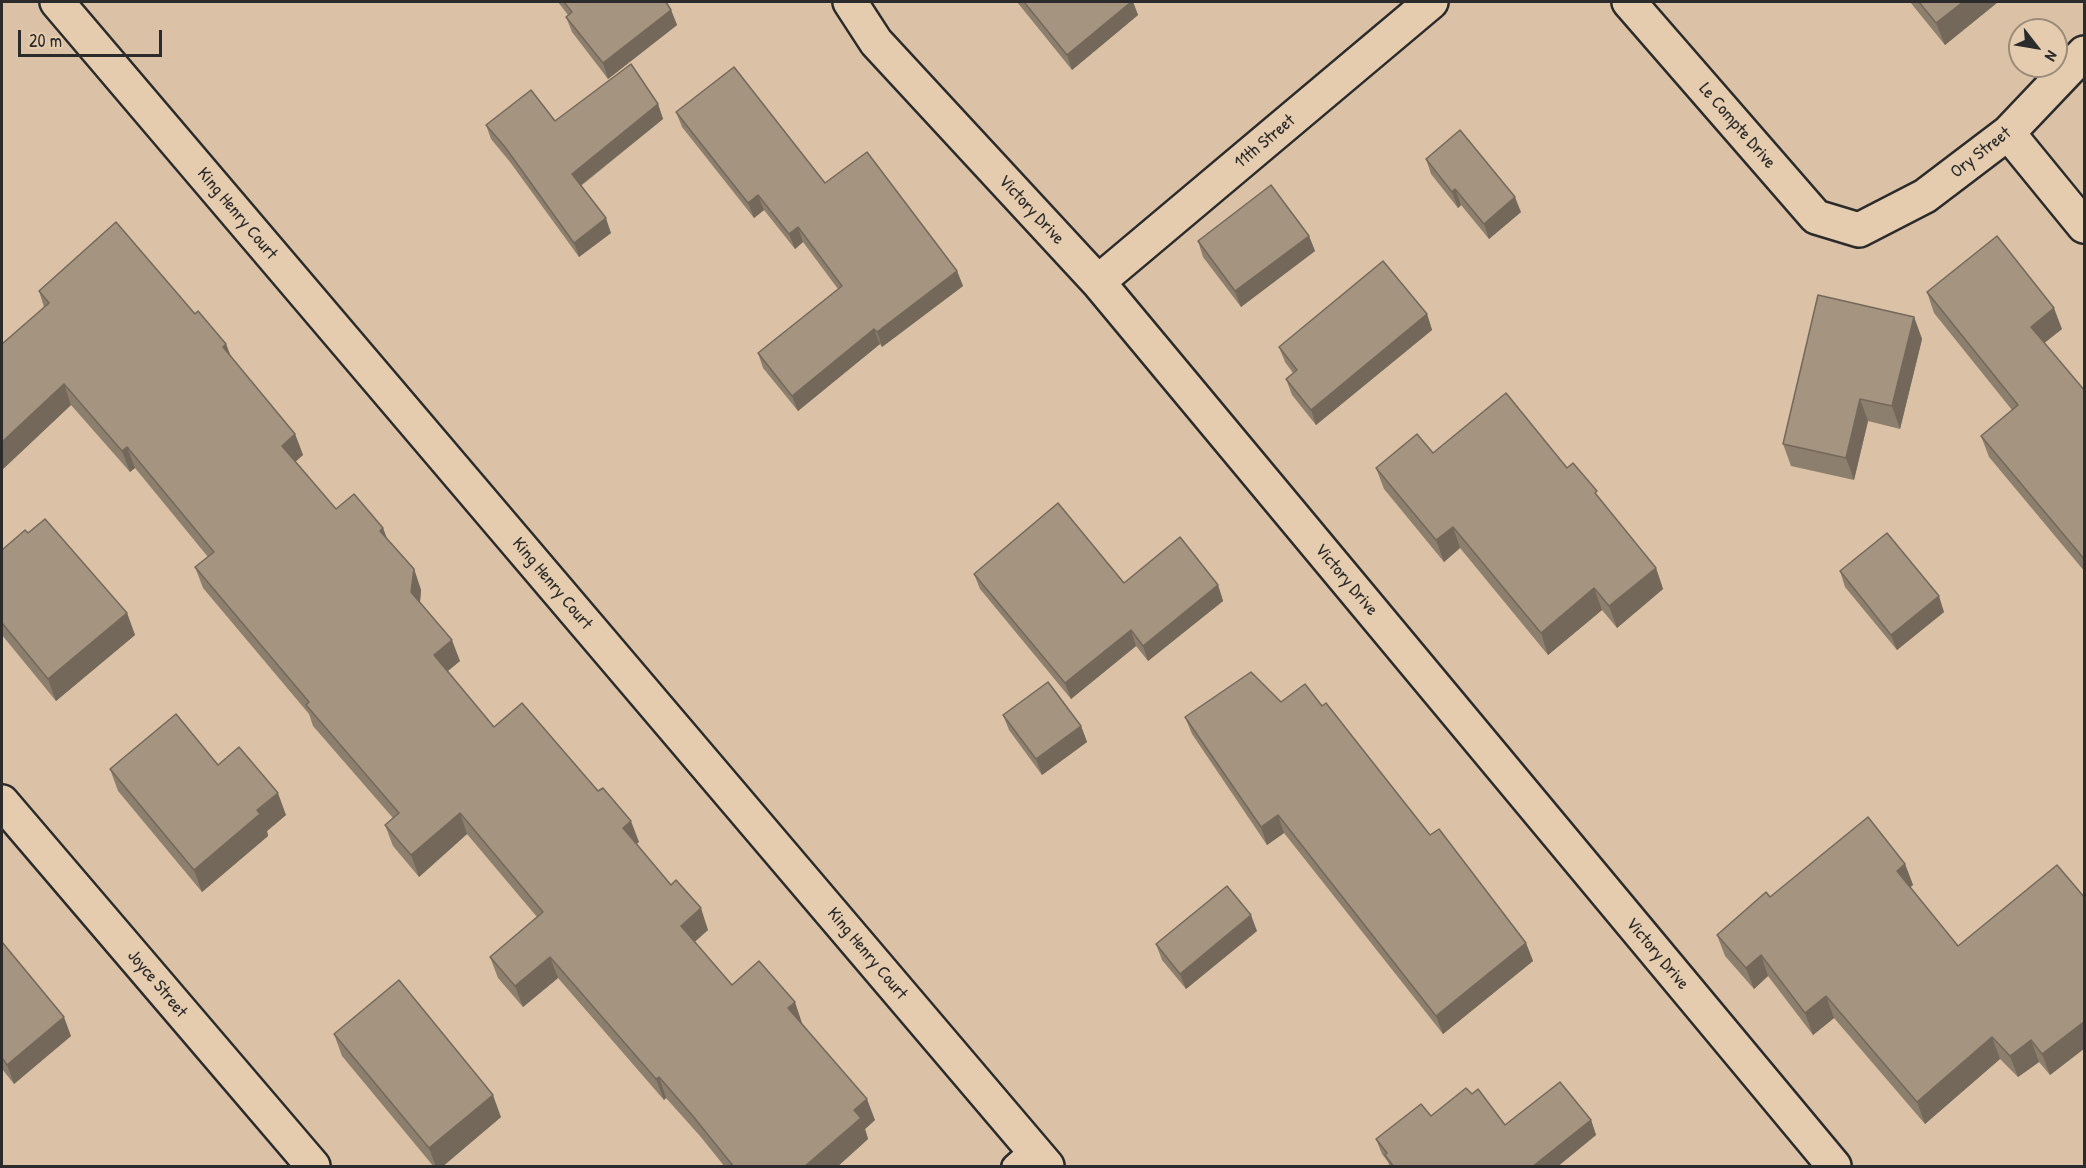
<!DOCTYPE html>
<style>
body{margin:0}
#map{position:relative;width:2086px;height:1168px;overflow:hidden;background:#dbc2a6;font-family:"Patrick Hand",sans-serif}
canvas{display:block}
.frame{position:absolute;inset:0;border:3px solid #2b2b2b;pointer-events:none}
.north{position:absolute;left:2008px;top:18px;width:60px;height:60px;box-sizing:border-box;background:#e6ccae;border:2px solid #9b8c7a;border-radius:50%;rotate:121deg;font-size:16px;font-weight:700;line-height:24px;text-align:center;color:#2b2b2b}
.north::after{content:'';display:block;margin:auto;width:21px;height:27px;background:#2b2b2b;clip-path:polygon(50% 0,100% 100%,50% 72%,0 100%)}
.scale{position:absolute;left:18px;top:30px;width:144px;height:27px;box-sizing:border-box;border:3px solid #2b2b2b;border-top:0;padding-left:8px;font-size:18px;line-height:21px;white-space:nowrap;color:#2b2b2b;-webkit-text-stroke:4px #e6ccae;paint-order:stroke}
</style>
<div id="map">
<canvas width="2086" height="1168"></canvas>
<div class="frame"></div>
<div class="north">N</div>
<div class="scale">20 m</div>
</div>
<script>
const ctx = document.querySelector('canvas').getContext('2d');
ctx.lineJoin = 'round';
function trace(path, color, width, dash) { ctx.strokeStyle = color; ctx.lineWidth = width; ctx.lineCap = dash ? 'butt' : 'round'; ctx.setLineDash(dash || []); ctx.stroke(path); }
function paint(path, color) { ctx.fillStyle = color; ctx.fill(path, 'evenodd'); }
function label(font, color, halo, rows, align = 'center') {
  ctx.font = font + ' "Patrick Hand",sans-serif'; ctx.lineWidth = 5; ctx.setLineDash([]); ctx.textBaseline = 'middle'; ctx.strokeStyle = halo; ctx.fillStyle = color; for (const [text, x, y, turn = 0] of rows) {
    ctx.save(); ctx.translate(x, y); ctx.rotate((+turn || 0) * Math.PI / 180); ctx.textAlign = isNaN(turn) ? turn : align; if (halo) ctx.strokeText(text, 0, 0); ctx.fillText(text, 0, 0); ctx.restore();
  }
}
const service = new Path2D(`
 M 1013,1166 L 1032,1149`);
const minor = new Path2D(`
 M 57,2 L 1047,1166
 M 850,2 L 876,42 L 1098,282 L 1834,1166
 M 1629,2 L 1816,217 L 1859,230 L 1925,196 L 2008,133 L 2084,53
 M 2008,133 L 2084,226
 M 1098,282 L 1431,2
 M 2,802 L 313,1166`);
trace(service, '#2b2b2b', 26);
trace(minor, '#2b2b2b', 38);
trace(service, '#e6ccae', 21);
trace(minor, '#e6ccae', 33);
paint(new Path2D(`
 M 558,2 L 666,2 L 671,10 L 677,25 L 608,79 L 572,32 L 566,17 L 568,15 Z
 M 1017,2 L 1133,2 L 1138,15 L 1072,70 Z
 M 1910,2 L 1998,2 L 1945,45 Z
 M 658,104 L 663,119 L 581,186 L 611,233 L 579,257 L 510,162 L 491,139 L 486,125 L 555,121 Z
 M 676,112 L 825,183 L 957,271 L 963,286 L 882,347 L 880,344 L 798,411 L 763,368 L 758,353 L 838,289 L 803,242 L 795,249 L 764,210 L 754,218 L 682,127 Z
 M 1426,159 L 1521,212 L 1489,239 L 1461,205 L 1458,208 L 1431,174 Z
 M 1309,236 L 1315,251 L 1241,307 L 1203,257 L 1198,241 Z
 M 39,291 L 195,314 L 226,344 L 231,357 L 295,434 L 303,455 L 295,462 L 336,509 L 383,528 L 387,539 L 414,569 L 421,590 L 420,602 L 460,661 L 447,671 L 494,727 L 639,842 L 636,844 L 708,930 L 694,942 L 732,985 L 802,1023 L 875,1120 L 865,1129 L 868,1139 L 837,1167 L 725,1167 L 700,1136 L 666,1098 L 664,1100 L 558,978 L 523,1007 L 498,978 L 490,957 L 537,917 L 467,834 L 419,877 L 393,846 L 385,825 L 393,818 L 313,726 L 309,714 L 203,588 L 195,567 L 208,557 L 135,468 L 130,472 L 71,405 L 2,470 L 44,307 Z
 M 1927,292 L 2062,329 L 2044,343 L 2085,391 L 2085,572 L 1989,457 L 1981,436 L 2012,410 L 1934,313 Z
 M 1427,314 L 1432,330 L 1316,425 L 1292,395 L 1286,379 L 1293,373 L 1285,362 L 1279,347 Z
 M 1914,317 L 1922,339 L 1900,429 L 1868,421 L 1854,480 L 1791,466 L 1783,444 Z
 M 1433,453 L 1567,468 L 1600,500 L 1656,568 L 1663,589 L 1617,628 L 1602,610 L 1548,655 L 1460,548 L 1444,562 L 1384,489 L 1376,468 Z
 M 28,533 L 127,613 L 135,635 L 56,701 L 2,635 L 2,550 Z
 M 1840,571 L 1944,612 L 1897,650 L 1845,587 Z
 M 974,574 L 1124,583 L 1218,585 L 1223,601 L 1148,661 L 1136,646 L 1071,699 L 980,589 Z
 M 1281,702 L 1430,835 L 1526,943 L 1533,961 L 1443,1034 L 1284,833 L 1267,845 L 1192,734 L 1185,717 Z
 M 1003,715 L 1081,726 L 1087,742 L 1042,775 L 1009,730 Z
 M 110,769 L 286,815 L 267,831 L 268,836 L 202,892 L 118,791 Z
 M 1905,864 L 1913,885 L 1910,887 L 1958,946 L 2085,898 L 2085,1048 L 2050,1075 L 2039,1062 L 2018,1077 L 2000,1059 L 1925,1124 L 1834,1018 L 1813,1035 L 1768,976 L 1754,989 L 1725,956 L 1717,935 L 1770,897 Z
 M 1257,931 L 1186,989 L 1162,960 L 1156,944 Z
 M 2,942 L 71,1036 L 14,1084 L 2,1069 Z
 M 334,1034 L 501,1117 L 442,1167 L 434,1167 L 342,1056 Z
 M 1472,1094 L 1505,1125 L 1591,1120 L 1596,1135 L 1557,1167 L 1390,1167 L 1388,1162 L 1382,1154 L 1376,1139 L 1431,1116 Z`), '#8d7f6e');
paint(new Path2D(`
 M 1131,2 L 1133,2 L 1138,15 L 1072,70 L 1067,55 Z
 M 1963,2 L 1998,2 L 1945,45 L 1936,23 Z
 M 671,10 L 677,25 L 608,79 L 603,63 Z
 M 658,104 L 663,119 L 577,188 L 572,174 Z
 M 1455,189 L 1461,205 L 1458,208 L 1452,192 Z
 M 758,195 L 764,210 L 754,218 L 748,203 Z
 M 1515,197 L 1521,212 L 1489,239 L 1484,224 Z
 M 606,218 L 611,233 L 579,257 L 574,243 Z
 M 798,227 L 803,242 L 795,249 L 789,234 Z
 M 1309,236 L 1315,251 L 1241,307 L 1235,291 Z
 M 957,271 L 963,286 L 882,347 L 877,332 Z
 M 2054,308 L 2062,329 L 2038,348 L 2031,327 Z
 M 1427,314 L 1432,330 L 1316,425 L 1311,410 Z
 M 1914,317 L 1922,339 L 1900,429 L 1892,406 Z
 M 874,329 L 880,344 L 798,411 L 792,396 Z
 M 226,344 L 234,365 L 223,347 Z
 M 64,384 L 71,405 L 2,470 L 2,442 Z
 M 1860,399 L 1868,421 L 1854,480 L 1846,458 Z
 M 295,434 L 303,455 L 289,467 L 282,446 Z
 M 127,447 L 135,468 L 130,472 L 122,451 Z
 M 1453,527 L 1460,548 L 1444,562 L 1436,540 Z
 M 383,528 L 391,549 L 380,531 Z
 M 1656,568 L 1663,589 L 1617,628 L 1609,606 Z
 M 414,569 L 421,590 L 419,613 L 411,592 Z
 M 1218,585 L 1223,601 L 1148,661 L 1143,646 Z
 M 1594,588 L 1602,610 L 1548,655 L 1541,633 Z
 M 1939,596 L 1944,612 L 1897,650 L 1891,635 Z
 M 127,613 L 135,635 L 56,701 L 48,679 Z
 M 1131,630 L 1136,646 L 1071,699 L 1065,683 Z
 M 452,640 L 460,661 L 442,676 L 434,655 Z
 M 1081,726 L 1087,742 L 1042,775 L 1036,759 Z
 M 278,793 L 286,815 L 267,831 L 268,836 L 202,892 L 194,870 L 257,810 Z
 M 460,813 L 467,834 L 419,877 L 411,855 Z
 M 1278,815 L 1284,833 L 1267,845 L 1261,827 Z
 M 631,821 L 639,842 L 630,849 L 623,828 Z
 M 1905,864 L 1913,885 L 1905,892 L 1897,871 Z
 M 701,908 L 708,930 L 688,948 L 681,926 Z
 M 1251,915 L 1257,931 L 1186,989 L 1180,974 Z
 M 1526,943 L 1533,961 L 1443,1034 L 1436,1016 Z
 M 1761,955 L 1768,976 L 1754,989 L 1746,968 Z
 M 550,957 L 558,978 L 523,1007 L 515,986 Z
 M 1826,996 L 1834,1018 L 1813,1035 L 1805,1013 Z
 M 795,1002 L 802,1023 L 796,1029 L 788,1008 Z
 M 64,1017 L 71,1036 L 14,1084 L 7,1065 Z
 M 2085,1021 L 2085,1048 L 2050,1075 L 2042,1054 Z
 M 1992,1037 L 2000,1059 L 1925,1124 L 1917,1102 Z
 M 2031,1040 L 2039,1062 L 2018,1077 L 2010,1056 Z
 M 659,1077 L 666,1098 L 664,1100 L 656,1079 Z
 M 493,1095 L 501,1117 L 442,1167 L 436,1167 L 429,1148 Z
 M 867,1099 L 875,1120 L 865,1129 L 868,1139 L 837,1167 L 804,1167 L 854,1110 Z
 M 1591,1120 L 1596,1135 L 1557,1167 L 1532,1167 Z`), '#73685a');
const building = new Path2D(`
 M 564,2 L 666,2 L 671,10 L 603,63 L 566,17 L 572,12 Z
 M 1024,2 L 1131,2 L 1067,55 Z
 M 1919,2 L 1963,2 L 1936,23 Z
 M 631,64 L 658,104 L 572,174 L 606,218 L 574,243 L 505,147 L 486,125 L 531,90 L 555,121 Z
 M 734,67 L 825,183 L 867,152 L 957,271 L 877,332 L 874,329 L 792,396 L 758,353 L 842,286 L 798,227 L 789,234 L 758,195 L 748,203 L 676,112 Z
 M 1460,130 L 1515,197 L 1484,224 L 1455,189 L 1452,192 L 1426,159 Z
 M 1271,185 L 1309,236 L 1235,291 L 1198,241 Z
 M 116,222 L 195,314 L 198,311 L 226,344 L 223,347 L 295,434 L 282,446 L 336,509 L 354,494 L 383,528 L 380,531 L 414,569 L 411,592 L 452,640 L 434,655 L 494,727 L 522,703 L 598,791 L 603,788 L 631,821 L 623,828 L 671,885 L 676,880 L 701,908 L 681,926 L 732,985 L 759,961 L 795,1002 L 788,1008 L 867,1099 L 854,1110 L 861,1118 L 804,1167 L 734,1167 L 692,1115 L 659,1077 L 656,1079 L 550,957 L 515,986 L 490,957 L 543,912 L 460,813 L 411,855 L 385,825 L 399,813 L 306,705 L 309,702 L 195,567 L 214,552 L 127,447 L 122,451 L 64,384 L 2,442 L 2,344 L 49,303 L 39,291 Z
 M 1997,236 L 2054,308 L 2031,327 L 2085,391 L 2085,560 L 1981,436 L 2018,405 L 1927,292 Z
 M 1383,261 L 1427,314 L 1311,410 L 1286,379 L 1297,370 L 1279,347 Z
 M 1818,295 L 1914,317 L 1892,406 L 1860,399 L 1846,458 L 1783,444 Z
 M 1506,393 L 1567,468 L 1573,463 L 1597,491 L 1595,493 L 1656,568 L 1609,606 L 1594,588 L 1541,633 L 1453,527 L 1436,540 L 1376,468 L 1417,434 L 1433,453 Z
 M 1058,503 L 1124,583 L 1180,537 L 1218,585 L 1143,646 L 1131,630 L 1065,683 L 974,574 Z
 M 45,519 L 127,613 L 48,679 L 2,623 L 2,550 L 25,530 L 28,533 Z
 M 1887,533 L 1939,596 L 1891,635 L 1840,571 Z
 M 1251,672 L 1281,702 L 1305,684 L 1322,706 L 1326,703 L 1430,835 L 1439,829 L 1526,943 L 1436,1016 L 1278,815 L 1261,827 L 1185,717 Z
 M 1048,682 L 1081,726 L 1036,759 L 1003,715 Z
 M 176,714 L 218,765 L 239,747 L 278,793 L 257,810 L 260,814 L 194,870 L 110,769 Z
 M 1868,817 L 1905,864 L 1897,871 L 1958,946 L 2057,865 L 2085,898 L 2085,1021 L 2042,1054 L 2031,1040 L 2010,1056 L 1992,1037 L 1917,1102 L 1826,996 L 1805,1013 L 1761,955 L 1746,968 L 1717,935 L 1766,892 L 1770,897 Z
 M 1227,886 L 1251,915 L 1180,974 L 1156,944 Z
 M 2,942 L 64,1017 L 7,1065 L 2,1058 Z
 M 399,980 L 493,1095 L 429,1148 L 334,1034 Z
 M 1560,1082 L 1591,1120 L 1532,1167 L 1394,1167 L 1385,1155 L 1387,1153 L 1376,1139 L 1421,1104 L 1431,1116 L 1466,1088 L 1472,1094 L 1478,1089 L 1505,1125 Z`);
paint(building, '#a49480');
trace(building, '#73685a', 1.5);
label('18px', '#2b2b2b', '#e6ccae', [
 ["Le Compte Drive",1737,126,49],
 ["11th Street",1265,142,-40],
 ["Ory Street",1981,153,-38],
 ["Victory Drive",1031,210,47],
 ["King Henry Court",237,214,50],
 ["Victory Drive",1346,580,50],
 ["King Henry Court",552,584,50],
 ["King Henry Court",867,954,50],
 ["Victory Drive",1657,954,50],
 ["Joyce Street",157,984,50]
]);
</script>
